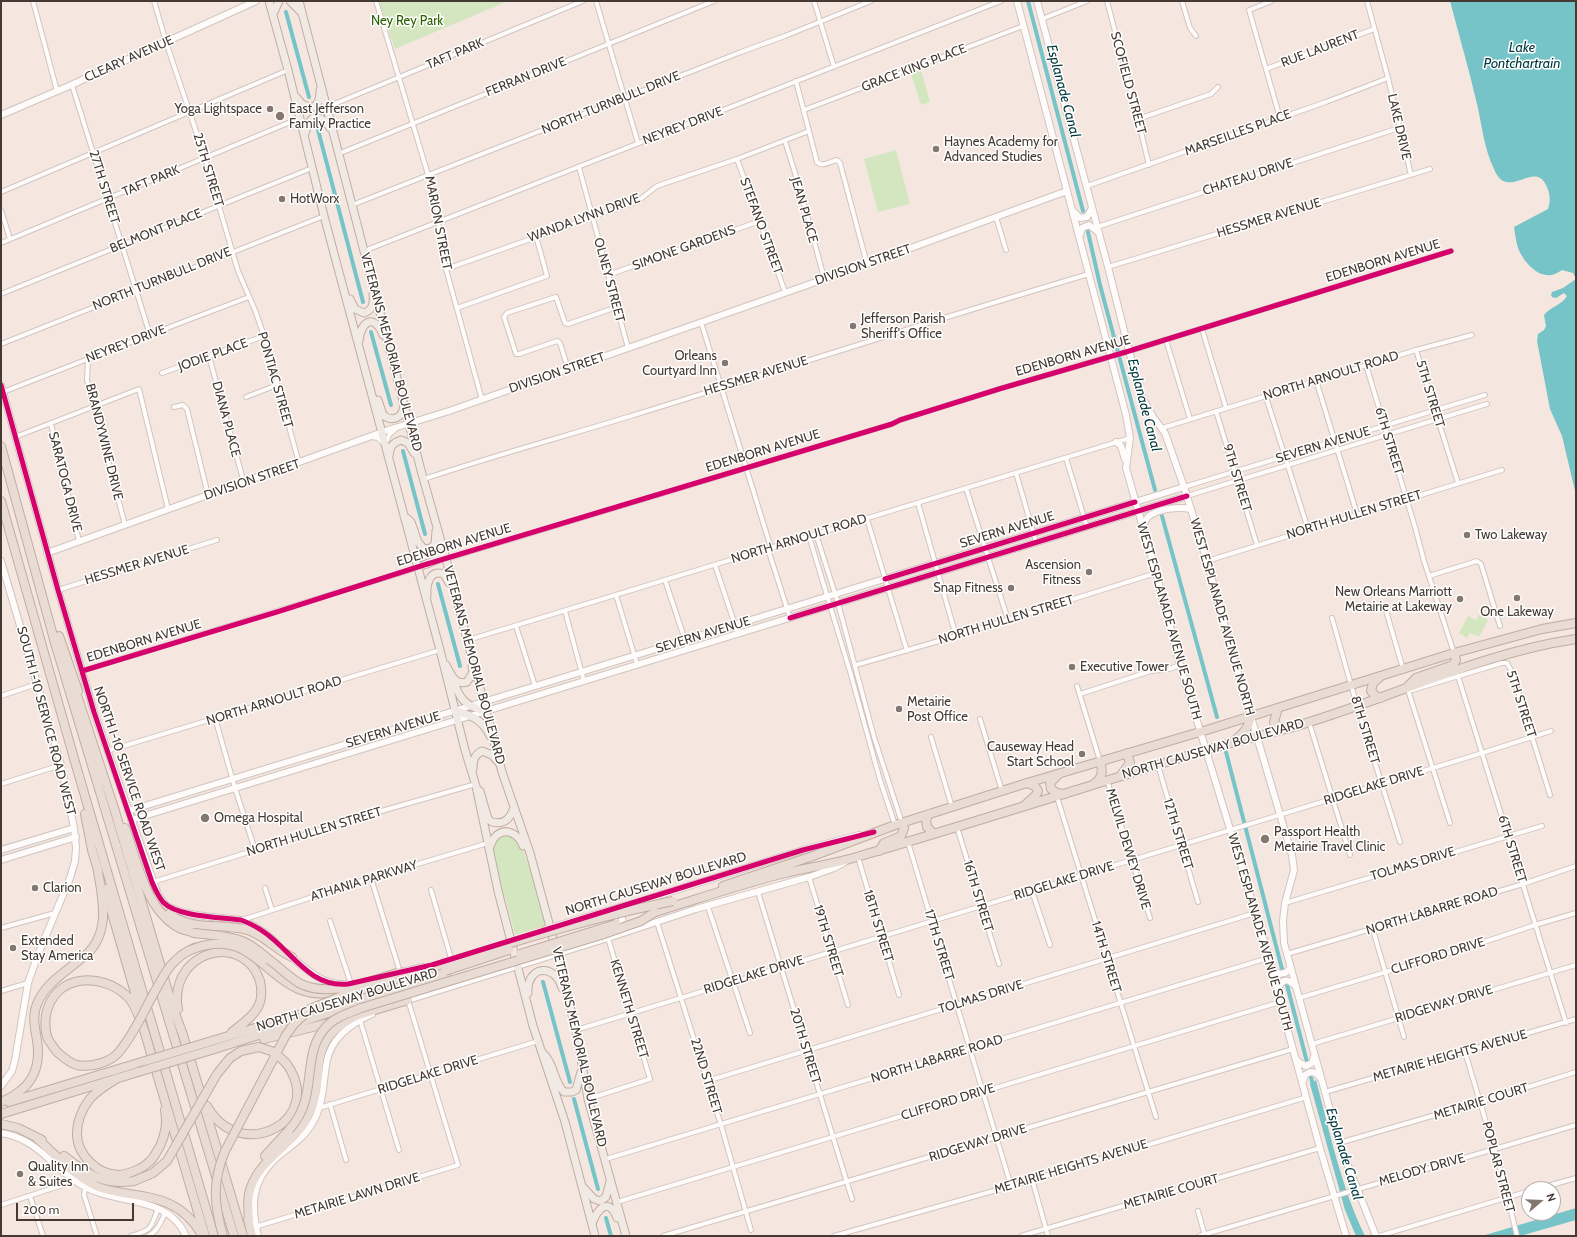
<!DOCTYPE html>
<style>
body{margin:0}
#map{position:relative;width:1577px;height:1237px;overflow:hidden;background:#f5e7e0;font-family:Cabin,sans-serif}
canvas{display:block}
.frame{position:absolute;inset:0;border:2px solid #453a33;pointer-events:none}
.north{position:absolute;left:1521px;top:1181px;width:40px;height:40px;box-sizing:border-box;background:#fff;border:1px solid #b5b0ad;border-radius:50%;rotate:71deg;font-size:11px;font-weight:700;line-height:16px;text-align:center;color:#453a33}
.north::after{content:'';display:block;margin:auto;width:14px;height:18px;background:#837770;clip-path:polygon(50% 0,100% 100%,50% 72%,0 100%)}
.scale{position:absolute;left:16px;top:1203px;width:118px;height:18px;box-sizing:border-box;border:2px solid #453a33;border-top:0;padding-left:5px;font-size:12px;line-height:14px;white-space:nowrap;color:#453a33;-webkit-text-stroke:3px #fff;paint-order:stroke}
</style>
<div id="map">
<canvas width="1577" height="1237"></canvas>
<div class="frame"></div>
<div class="north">N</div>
<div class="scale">200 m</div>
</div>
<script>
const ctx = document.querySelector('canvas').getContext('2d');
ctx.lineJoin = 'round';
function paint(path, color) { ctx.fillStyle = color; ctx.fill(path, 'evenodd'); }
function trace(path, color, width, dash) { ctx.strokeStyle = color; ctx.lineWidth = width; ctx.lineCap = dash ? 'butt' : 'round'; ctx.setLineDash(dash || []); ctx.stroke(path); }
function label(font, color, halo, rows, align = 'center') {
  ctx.font = font + ' Cabin,sans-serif'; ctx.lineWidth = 3; ctx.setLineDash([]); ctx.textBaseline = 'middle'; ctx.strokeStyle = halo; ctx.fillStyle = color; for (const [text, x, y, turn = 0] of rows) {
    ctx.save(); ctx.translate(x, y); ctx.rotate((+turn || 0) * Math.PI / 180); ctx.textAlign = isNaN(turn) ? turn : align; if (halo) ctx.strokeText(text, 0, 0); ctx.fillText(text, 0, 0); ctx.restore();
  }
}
paint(new Path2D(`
 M 378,1 L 508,1 L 395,49 Z
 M 921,70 L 930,102 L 921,105 L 911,74 Z
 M 896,150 L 910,204 L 878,212 L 864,159 Z
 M 1479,615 L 1488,620 L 1479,637 L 1470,633 L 1467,638 L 1459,633 L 1468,616 L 1476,620 Z
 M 507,834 L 520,842 L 533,877 L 546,926 L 515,935 L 506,901 L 499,883 L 492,847 L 497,838 Z`), '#d4e6c0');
paint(new Path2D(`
 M 1450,1 L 1576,1 L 1576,495 L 1562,436 L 1550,409 L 1537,341 L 1538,334 L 1544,330 L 1546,326 L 1544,315 C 1550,307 1562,305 1567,296 L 1564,293 L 1556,298 L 1552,297 L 1551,295 L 1552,292 L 1563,288 L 1576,279 L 1573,273 L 1562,270 C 1557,273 1553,276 1547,275 C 1535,275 1522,259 1518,248 C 1516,241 1515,234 1514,227 L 1548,209 C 1551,200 1550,193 1546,185 C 1537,166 1520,185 1506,182 C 1500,181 1496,174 1494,169 C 1484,149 1482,125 1477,104 C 1469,70 1459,35 1450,1 Z
 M 1316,1080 C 1330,1133 1341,1187 1365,1236 L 1356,1236 L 1345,1210 L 1310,1084 Z
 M 1576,1208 L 1576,1220 L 1520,1236 L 1482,1236 Z`), '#76c3c8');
trace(new Path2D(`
 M 1028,1 L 1083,211
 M 286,12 L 309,97
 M 317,126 L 363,302
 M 1088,232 L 1100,285 L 1155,490
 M 371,332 L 391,405
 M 403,451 L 425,534
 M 1162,516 L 1217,717
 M 438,584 L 460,666
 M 1226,752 L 1282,969
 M 543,982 L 570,1082
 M 1287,985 L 1307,1062
 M 1311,1077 L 1313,1086
 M 574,1099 L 598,1189
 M 606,1218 L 611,1236`), '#76c3c8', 4);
const street = new Path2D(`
 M 33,1 L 57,91
 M 154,1 L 166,42 L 205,158 L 238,271 L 255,310 L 264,336 L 299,463
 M 376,1 L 435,198 L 441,244 L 446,269 L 482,400
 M 596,1 L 638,143
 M 814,1 L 834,67
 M 1107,1 L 1138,119 L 1149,165
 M 1182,1 L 1190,28 L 1196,36
 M 1272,1 L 1249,10 L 1280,118
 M 1367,1 L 1388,78 L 1411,175
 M 1042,19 L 1087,1
 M 1266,69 L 1374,29
 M 796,81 L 817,162 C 823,168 830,161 837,160 L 840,163 L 867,264
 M 72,85 L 150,335
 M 327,107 L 583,1
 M 804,110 L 1023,26
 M 1138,119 L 1211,94 L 1218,87
 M 785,141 L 800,189 L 824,278
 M 338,154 L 714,1
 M 737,159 L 785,292
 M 579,167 L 628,348
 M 1087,186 L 1326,102 L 1388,78
 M 1,192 L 288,70
 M 352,205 L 741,52 L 785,36 L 871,1
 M 1,210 L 10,239
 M 996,217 L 1006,250
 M 1097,227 L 1399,128
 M 1,243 L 300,118
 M 364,251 L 1001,1
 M 1108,267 L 1430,169
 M 446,269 L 638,201 L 657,186 L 737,159 L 809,131
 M 608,275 L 760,221
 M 1,294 L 312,168
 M 457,308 L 547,276 L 536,236
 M 701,322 L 771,548
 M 1202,329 L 1226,408
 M 1166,340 L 1190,419
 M 1,344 L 324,216
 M 1416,350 L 1458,483
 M 209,356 L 244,483
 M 88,359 L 87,380 L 125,525
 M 1366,365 L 1415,527 L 1424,561 L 1454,653
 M 568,369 L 560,343 L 557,341 L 519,354 L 516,354 L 504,317 L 507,313 L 556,297 L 565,323 L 568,324 L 617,307
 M 162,373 L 264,336
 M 1316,380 L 1357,514
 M 3,392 L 188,320 L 249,297
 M 246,397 L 277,385
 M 1266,397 L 1308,529
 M 174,407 L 183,405 L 187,409 L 208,495
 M 1216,411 L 1257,545
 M 51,424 L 79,541
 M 1162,428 L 1416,350 L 1472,335
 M 15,437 L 139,389 L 168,509
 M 371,437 L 378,438 L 384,444
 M 386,443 L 389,435 L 395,430
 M 1066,458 L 1087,527
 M 1016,473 L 1036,542
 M 424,479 C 492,456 562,437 631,416 C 784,369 936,319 1089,274
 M 1184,487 L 1485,395
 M 966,488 L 1008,620
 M 1187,496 L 1487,404
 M 918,503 L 956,636
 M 867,519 L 907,651
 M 816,534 L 838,603 L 874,737 L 902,823
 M 809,536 L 851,675 L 880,780 L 895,825
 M 768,549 L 790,618
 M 1207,561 L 1502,470
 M 436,562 L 892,424 L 900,420 L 999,389 L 1126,352 L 1451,251
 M 715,565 L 738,634
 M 1429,576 L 1477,561 L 1481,564 L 1500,626
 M 665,580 L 688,649
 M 58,590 L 217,540
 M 616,595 L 637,664
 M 1385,607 L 1403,669
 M 565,611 L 584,681
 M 1332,618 L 1357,706 L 1400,842
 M 516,626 L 535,686
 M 468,640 L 1130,438
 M 856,665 L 956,636 L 1156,573
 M 82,671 L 420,567
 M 1458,676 L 1566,1023
 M 1077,686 L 1100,761
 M 1408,690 L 1450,823
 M 1409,691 L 1502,663 L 1507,663 L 1512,672 L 1550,795
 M 1080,694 L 1151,671 L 1169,669 L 1180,665
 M 1,696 L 37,684
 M 215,718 L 235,788 L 255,850
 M 980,719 L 1002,791
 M 1309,722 L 1350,855
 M 931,737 L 952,807
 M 107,751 L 440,650
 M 1158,765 L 1198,902
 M 1107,780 L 1150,918
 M 1,784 L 61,765
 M 1057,797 L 1156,1117
 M 957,827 L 999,964
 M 908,842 L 1011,1186
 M 858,857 L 899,995
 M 809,877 L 848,1005
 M 371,878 L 400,972
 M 153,882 L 364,816 L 476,784
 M 265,888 L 272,910
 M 431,890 L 451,958
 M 1032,891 L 1050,945
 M 758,892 L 852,1199
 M 1285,903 L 1542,826
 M 708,907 L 750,1033
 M 242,920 L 371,878 L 488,843
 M 330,921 L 351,984
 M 657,922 L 721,1125 L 751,1230
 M 1,928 L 55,913
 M 1373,930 L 1404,1037
 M 1287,954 L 1523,884 L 1576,866
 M 1,991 L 28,983
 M 1299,998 L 1469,947 L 1535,925 L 1576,913
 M 360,1020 L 399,1150
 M 576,1030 L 1482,753 L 1551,731
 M 1312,1044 L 1576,965
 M 1465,1052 L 1504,1182 L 1517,1236
 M 707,1081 L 1255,913
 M 1325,1092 L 1576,1019
 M 588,1099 L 650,1079 L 608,938
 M 330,1104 L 346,1160
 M 319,1108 L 538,1041
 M 1339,1143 L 1480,1102 L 1576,1072
 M 606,1159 L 1268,958
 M 1032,1179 L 1048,1236
 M 85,1187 L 84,1195 L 97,1236
 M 1537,1189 L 1576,1178
 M 30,1196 L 43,1236
 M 617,1202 L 1280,1002
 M 1,1205 L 75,1181
 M 1198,1211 L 1205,1236
 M 255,1227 L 458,1165 L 408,1000
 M 131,1236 C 152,1230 151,1228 158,1208
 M 148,1236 C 158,1232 161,1220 166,1212
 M 663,1236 L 1293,1049
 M 834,1236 L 1011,1186 L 1307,1097
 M 1021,1236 L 1320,1148
 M 1199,1236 L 1576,1125
 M 1379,1236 L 1529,1191`);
const secondary = new Path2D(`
 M 1017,1 L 1126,415 L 1130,438 L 1126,468 L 1156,573 L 1180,665 L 1272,967 L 1280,1002 L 1320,1148 L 1346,1236
 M 1037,1 L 1108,267 L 1138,386 L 1142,397 L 1153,417 L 1165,433 L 1184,487 L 1207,561 L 1233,656 L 1292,855 L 1294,870 L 1285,903 L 1283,921 L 1284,943 L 1339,1143 L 1376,1236
 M 1,115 L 69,86 L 256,1
 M 1074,212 L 1080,218 L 1087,217 L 1092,208
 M 1080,235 L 1082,228 L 1089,225 L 1098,232
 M 1,385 L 58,590 L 94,712 L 157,892 C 159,897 162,901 166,905 C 184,917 220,917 241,920 C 256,926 269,934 279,946
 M 1116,442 L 1121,446 L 1125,459
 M 1143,528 C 1144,524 1145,520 1148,517 C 1159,508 1178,507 1191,509
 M 47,553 L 388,430 L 449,411 L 867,264 L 1067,191
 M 1,561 L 61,765 L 74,828 L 76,848 L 75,861 L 70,878 L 37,957 L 28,983 L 15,1060 L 12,1071 L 1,1086
 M 128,811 L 1184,487
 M 131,820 L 1187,496
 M 1,850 L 74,828
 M 1,860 L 76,837
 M 616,911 C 623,916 624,923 621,931
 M 546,929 L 641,901 L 803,850 L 859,835
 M 289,955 C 306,969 322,986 347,984
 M 1273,969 L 1279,974 L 1285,973 L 1290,969 L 1290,964
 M 397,973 L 423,967
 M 1278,989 C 1283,978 1288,978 1296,987
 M 408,1000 L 608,938 L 696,909 L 809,877 L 834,868 L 845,862
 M 1296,1059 L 1300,1063 L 1306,1066 L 1312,1063 L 1314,1056
 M 1303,1081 L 1305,1075 L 1310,1072 L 1316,1073 L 1320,1078
 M 1,1133 C 40,1139 53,1170 85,1187 C 119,1205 168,1195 186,1236
 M 258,1236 C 251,1207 251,1182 274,1160 C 287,1148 304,1139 313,1122 C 319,1112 321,1101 323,1090 C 324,1080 325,1070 327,1060 C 332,1037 352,1023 372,1014`);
const primary = new Path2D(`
 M 269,1 L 288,70 L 324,216 L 440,650 L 465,750 L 476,786 L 498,891 L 533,1026 L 565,1122 L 595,1236
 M 290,1 L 301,12
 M 299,1 L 422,474 L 446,559 L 502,772 L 530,853 L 550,927 L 576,1030 L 588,1099 L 626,1236
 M 273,14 L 279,1
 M 296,97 L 302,104 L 311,108 C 319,105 320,98 320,90
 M 305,134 C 310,113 319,112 331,129
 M 350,299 L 355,309 L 364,313 C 373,310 374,303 373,294
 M 359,341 C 361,321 374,313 383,335
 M 378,400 L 383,415 C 393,423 403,417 404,405
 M 389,456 C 390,447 392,443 401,440 L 408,443 L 414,453
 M 404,516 L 411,522 L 418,542 L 424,549 L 431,548 L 435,544 L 436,531
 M 424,565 L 438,559 L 441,547
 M 427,596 C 426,585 429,569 444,574 L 449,583
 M 446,665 C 451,674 455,686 467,682 L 473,672 L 472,666
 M 452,678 C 459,697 464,707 486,711
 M 455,711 C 471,715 483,720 490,736
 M 473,769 C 473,761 474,755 482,751 L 492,755 L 499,763
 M 480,791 L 488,819 L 492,822 C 504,825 510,819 514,808
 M 489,849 C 491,845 492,840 495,837 C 505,826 519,834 523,846
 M 528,993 C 526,967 554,961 562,988
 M 542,1052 C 555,1064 553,1081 564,1092 L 572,1092 L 576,1090 L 581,1072
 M 584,1188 L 594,1199 L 600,1201 L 606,1197 L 610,1181
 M 592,1224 C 597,1209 609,1196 617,1218`);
const highway = new Path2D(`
 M 1,446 L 55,643 L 234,1236
 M 1,501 L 75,762 L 214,1236
 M 59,636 L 78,691
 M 1380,677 L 1373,683 L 1371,691 L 1376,696 L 1381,698
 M 74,686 L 114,808 L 172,1005 L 183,1035 L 243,1236
 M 1408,686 L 1416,678 L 1453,665 L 1456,660 L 1454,653
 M 1278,708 L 1274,722 L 1276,725 L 1285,729
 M 1234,741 C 1243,733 1249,728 1251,716
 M 1059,774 L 1050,783 L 1051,789 L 1057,793 L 1065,794
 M 1121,775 L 1130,763 L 1127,753
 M 1094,784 C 1103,777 1103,771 1100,761
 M 1025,805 L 1036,795 L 1038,791 L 1035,786 L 1027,783
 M 85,814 L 92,850 L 98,870
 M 929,814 L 926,820 L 927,827 L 934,834
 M 125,828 C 138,862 145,909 179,928 C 184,930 189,931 194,933
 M 879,851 L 884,843 L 901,836 L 904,828 L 902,823
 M 723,886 L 813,856 L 895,825 L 1027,783 L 1210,729 L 1454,653 L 1542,629 L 1576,623
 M 105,889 L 140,1010
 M 655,912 C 698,899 741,884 785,873 C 810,867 835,864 860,856 C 976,822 1091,785 1206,750 C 1233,742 1259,736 1286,729 C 1383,702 1475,654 1576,639
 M 169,914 C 191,931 222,923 247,930 C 264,935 276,950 292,957
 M 262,963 C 288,985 306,1001 342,990
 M 365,983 L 400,972
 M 323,1007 L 445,971
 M 178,1009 C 175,994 178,981 187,969 C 209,943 249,947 260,981 C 261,986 262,996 260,1002 C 256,1015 242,1024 232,1032
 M 355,1016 L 408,1000
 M 264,1039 L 333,1022
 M 205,1043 L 308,1012
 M 208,1051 L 446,976
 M 57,1052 C 54,1048 51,1044 48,1039 C 45,1032 45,1023 46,1015 C 54,974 101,971 128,997 C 136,1006 140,1019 144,1030 L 205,1236
 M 118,1078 C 108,1084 96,1091 89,1100 C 82,1109 77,1122 77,1134 C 77,1155 98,1175 119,1175 C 126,1175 132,1172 139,1169 C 147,1165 152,1161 156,1153 C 165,1139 168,1126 165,1110
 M 1,1102 C 29,1090 42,1072 37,1040 C 35,1028 32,1016 37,1004 C 43,989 54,980 67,970 C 73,965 80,960 86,955 C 112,931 102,896 97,866
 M 9,1102 L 145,1061
 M 207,1106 C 240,1166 328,1120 286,1063
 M 1,1114 L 138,1072
 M 1,1124 L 18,1128 L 42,1140
 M 37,1138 C 55,1155 74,1175 96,1186 C 104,1190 114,1191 123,1193 C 158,1198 183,1202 202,1235
 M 64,1156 C 87,1174 104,1186 134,1181
 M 265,1156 L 289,1130
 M 248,1220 L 252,1236
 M 249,1224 C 249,1214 247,1204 249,1194 C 256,1160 291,1148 306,1120 C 331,1075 298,1044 360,1014`);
trace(street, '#d0c5bf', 6);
trace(secondary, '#d0c5bf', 8);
trace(primary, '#c0ada2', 9);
trace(highway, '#c0ada2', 10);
trace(street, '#fefbfa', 4);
trace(secondary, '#fefbfa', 6);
trace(primary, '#f1e9e3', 7);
trace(highway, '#e9dcd4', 8);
const highwayBridge = new Path2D(`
 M 194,933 C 210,935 227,935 242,941 C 255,946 264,956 275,964 C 283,971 291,978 299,983 C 321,995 349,987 372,982
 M 520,954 L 616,924
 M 445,971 L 509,950
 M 57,1052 C 63,1057 69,1063 77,1065 C 91,1068 111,1062 119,1052 C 134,1034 144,1011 155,991 C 161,981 166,969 175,961 C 183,952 195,947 207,945 C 230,940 245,949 262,963
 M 145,1061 L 205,1043
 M 138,1072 L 208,1051
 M 289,1130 C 296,1122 302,1112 305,1101 C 312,1076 307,1047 326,1027 C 335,1017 349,1013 361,1008 L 601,935 L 641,921 L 655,912
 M 134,1181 L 153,1173 L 167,1161 L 217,1074 L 230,1058 L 241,1051 L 259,1047 L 274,1052 L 286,1063
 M 223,1236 C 214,1204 212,1182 225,1151 L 286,1035 L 294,1024 L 310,1009 L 342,996 C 451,962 560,924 673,901`);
trace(highwayBridge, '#c0ada2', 10, []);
trace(highwayBridge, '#e9dcd4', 8);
trace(new Path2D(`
 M 1,385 L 58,590 L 94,712 L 152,882 C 155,889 158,896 163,902 C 177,917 221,917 241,920 C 249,923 257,927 264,932 C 291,950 309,988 348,984 L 432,965 L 803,850 L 874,832
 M 885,579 L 1135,502
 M 790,618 L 1187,496
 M 82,671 L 280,611 L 424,565 L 892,424 L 900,420 L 999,389 L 1126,352 L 1451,251`), '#d6006c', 5);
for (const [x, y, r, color] of [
 [270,109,4,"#837770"],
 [280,116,5,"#837770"],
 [936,149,4,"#837770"],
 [282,199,4,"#837770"],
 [853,326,4,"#837770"],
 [725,363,4,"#837770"],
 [1467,535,4,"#837770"],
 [1089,572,4,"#837770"],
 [1011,588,4,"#837770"],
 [1517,598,4,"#837770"],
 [1460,599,4,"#837770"],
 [1072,667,4,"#837770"],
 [899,709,4,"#837770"],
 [1082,754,4,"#837770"],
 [205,818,5,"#837770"],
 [1265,839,5,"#837770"],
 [35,888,4,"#837770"],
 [13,948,4,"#837770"],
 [20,1174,4,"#837770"]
]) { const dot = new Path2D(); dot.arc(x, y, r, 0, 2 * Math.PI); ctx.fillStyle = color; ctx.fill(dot); trace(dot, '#fff', 1.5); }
label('13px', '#2c6301', '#fff', [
 ["Ney Rey Park",407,21]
]);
label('13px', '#453a33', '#fff', [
 ["RUE LAURENT",1320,49,-21],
 ["TAFT PARK",455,54,-23],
 ["CLEARY AVENUE",129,59,-24],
 ["GRACE KING PLACE",914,68,-21],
 ["FERRAN DRIVE",526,77,-22],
 ["SCOFIELD STREET",1128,83,75],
 ["NORTH TURNBULL DRIVE",611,103,-22],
 ["NEYREY DRIVE",683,126,-21],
 ["LAKE DRIVE",1399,127,77],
 ["MARSEILLES PLACE",1238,133,-20],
 ["25TH STREET",208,170,73],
 ["CHATEAU DRIVE",1248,177,-18],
 ["TAFT PARK",151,181,-23],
 ["27TH STREET",104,187,73],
 ["JEAN PLACE",804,210,74],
 ["WANDA LYNN DRIVE",584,218,-20],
 ["HESSMER AVENUE",1269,218,-17],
 ["MARION STREET",438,223,79],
 ["STEFANO STREET",761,226,70],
 ["BELMONT PLACE",156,231,-22],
 ["SIMONE GARDENS",684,248,-20],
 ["EDENBORN AVENUE",1383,261,-17],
 ["DIVISION STREET",863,265,-19],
 ["NORTH TURNBULL DRIVE",162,279,-22],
 ["OLNEY STREET",609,280,75],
 ["NEYREY DRIVE",126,344,-21],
 ["VETERANS MEMORIAL BOULEVARD",391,352,75],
 ["JODIE PLACE",213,355,-20],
 ["EDENBORN AVENUE",1073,356,-16],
 ["DIVISION STREET",557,373,-19],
 ["HESSMER AVENUE",756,376,-17],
 ["NORTH ARNOULT ROAD",1331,376,-17],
 ["PONTIAC STREET",275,380,74],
 ["5TH STREET",1430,394,73],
 ["DIANA PLACE",226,419,75],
 ["6TH STREET",1389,441,73],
 ["BRANDYWINE DRIVE",104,442,76],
 ["SEVERN AVENUE",1323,445,-17],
 ["EDENBORN AVENUE",763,451,-17],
 ["9TH STREET",1237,478,73],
 ["DIVISION STREET",252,480,-19],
 ["SARATOGA DRIVE",65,482,76],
 ["NORTH HULLEN STREET",1354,515,-17],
 ["SEVERN AVENUE",1007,530,-17],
 ["NORTH ARNOULT ROAD",799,539,-17],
 ["EDENBORN AVENUE",454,545,-17],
 ["HESSMER AVENUE",137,565,-17],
 ["WEST ESPLANADE AVENUE NORTH",1222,617,74],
 ["NORTH HULLEN STREET",1006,620,-17],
 ["WEST ESPLANADE AVENUE SOUTH",1169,621,74],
 ["SEVERN AVENUE",703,635,-17],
 ["EDENBORN AVENUE",144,641,-17],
 ["VETERANS MEMORIAL BOULEVARD",474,665,75],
 ["NORTH ARNOULT ROAD",274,701,-17],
 ["5TH STREET",1521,704,72],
 ["SOUTH I-10 SERVICE ROAD WEST",46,721,75],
 ["SEVERN AVENUE",393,730,-17],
 ["8TH STREET",1365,730,73],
 ["NORTH CAUSEWAY BOULEVARD",1213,749,-16],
 ["NORTH I-10 SERVICE ROAD WEST",129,779,71],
 ["RIDGELAKE DRIVE",1374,786,-17],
 ["NORTH HULLEN STREET",314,832,-17],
 ["12TH STREET",1178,834,73],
 ["MELVIL DEWEY DRIVE",1128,849,73],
 ["6TH STREET",1512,849,73],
 ["TOLMAS DRIVE",1413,864,-17],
 ["ATHANIA PARKWAY",364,881,-17],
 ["RIDGELAKE DRIVE",1064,881,-17],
 ["NORTH CAUSEWAY BOULEVARD",656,884,-17],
 ["16TH STREET",978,896,73],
 ["NORTH LABARRE ROAD",1432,911,-17],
 ["18TH STREET",878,926,73],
 ["WEST ESPLANADE AVENUE SOUTH",1260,932,74],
 ["19TH STREET",828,941,73],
 ["17TH STREET",939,945,73],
 ["CLIFFORD DRIVE",1438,956,-17],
 ["14TH STREET",1106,957,73],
 ["RIDGELAKE DRIVE",754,975,-17],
 ["TOLMAS DRIVE",981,997,-17],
 ["NORTH CAUSEWAY BOULEVARD",347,1000,-17],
 ["RIDGEWAY DRIVE",1444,1004,-17],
 ["KENNETH STREET",629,1009,73],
 ["20TH STREET",805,1046,73],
 ["VETERANS MEMORIAL BOULEVARD",579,1047,77],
 ["METAIRIE HEIGHTS AVENUE",1450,1056,-16],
 ["NORTH LABARRE ROAD",937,1059,-17],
 ["RIDGELAKE DRIVE",428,1075,-17],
 ["22ND STREET",706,1076,73],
 ["CLIFFORD DRIVE",948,1102,-17],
 ["METAIRIE COURT",1481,1102,-17],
 ["RIDGEWAY DRIVE",978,1143,-17],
 ["METAIRIE HEIGHTS AVENUE",1071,1167,-17],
 ["POPLAR STREET",1498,1167,75],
 ["MELODY DRIVE",1422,1170,-16],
 ["METAIRIE COURT",1171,1192,-16],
 ["METAIRIE LAWN DRIVE",357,1196,-17]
]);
label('13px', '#453a33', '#fff', [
 ["Yoga Lightspace",262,109,"right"],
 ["East Jefferson",289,109],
 ["Family Practice",289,124],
 ["Haynes Academy for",944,142],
 ["Advanced Studies",944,157],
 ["HotWorx",290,199],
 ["Jefferson Parish",861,319],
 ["Sheriff's Office",861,334],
 ["Orleans",717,356,"right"],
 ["Courtyard Inn",717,371,"right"],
 ["Two Lakeway",1475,535],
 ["Ascension",1081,565,"right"],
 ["Fitness",1081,580,"right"],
 ["Snap Fitness",1003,588,"right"],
 ["New Orleans Marriott",1452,592,"right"],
 ["Metairie at Lakeway",1452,607,"right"],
 ["One Lakeway",1517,612,"center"],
 ["Executive Tower",1080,667],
 ["Metairie",907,702],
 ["Post Office",907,717],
 ["Causeway Head",1074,747,"right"],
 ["Start School",1074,762,"right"],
 ["Omega Hospital",214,818],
 ["Passport Health",1274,832],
 ["Metairie Travel Clinic",1274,847],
 ["Clarion",43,888],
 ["Extended",21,941],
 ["Stay America",21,956],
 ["Quality Inn",28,1167],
 ["& Suites",28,1182]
], 'left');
label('italic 14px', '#01393d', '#fff', [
 ["Lake",1522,48],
 ["Pontchartrain",1522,64],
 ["Esplanade Canal",1063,91,75],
 ["Esplanade Canal",1144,405,75],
 ["Esplanade Canal",1344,1154,73]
]);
</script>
